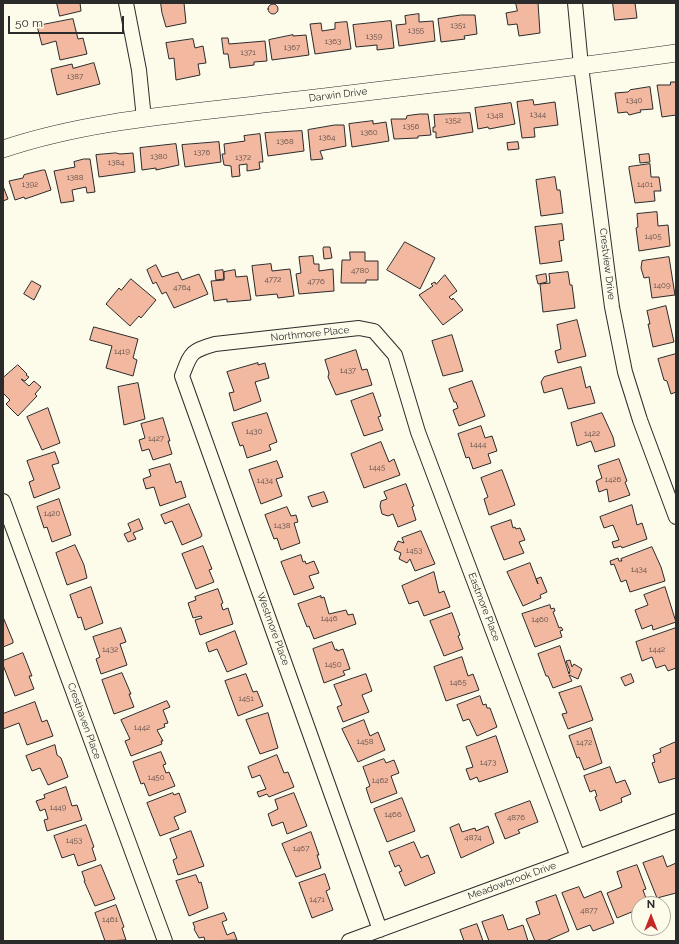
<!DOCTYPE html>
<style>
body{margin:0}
#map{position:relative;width:679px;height:944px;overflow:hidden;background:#fdfbea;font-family:Raleway,sans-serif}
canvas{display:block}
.frame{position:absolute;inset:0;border:4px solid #2b2b2b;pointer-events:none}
.north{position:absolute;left:631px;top:896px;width:40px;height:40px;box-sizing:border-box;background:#fdfbea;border:1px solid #a9a89e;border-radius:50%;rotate:0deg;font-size:11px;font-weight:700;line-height:16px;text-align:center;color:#2b2b2b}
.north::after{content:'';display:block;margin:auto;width:14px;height:18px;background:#c62828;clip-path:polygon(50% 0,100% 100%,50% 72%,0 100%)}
.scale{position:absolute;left:8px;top:16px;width:116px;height:18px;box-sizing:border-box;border:2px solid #2b2b2b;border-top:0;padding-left:5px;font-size:12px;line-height:14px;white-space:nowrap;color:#2b2b2b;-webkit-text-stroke:3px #fdfbea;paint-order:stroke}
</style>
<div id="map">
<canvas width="679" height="944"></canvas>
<div class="frame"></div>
<div class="north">N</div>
<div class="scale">50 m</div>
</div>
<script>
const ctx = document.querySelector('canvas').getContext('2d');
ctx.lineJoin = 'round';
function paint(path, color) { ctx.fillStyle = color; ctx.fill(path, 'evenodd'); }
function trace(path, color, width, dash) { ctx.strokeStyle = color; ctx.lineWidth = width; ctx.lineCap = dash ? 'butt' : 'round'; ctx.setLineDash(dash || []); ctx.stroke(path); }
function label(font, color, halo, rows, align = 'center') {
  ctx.font = font + ' Raleway,sans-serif'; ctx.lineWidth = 3; ctx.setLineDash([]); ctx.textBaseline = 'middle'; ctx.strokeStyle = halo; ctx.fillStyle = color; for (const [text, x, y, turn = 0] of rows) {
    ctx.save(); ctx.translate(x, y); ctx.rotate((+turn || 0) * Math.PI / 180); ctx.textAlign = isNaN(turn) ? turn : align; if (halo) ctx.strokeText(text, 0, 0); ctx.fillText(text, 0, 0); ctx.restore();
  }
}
const building = new Path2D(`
 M 57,3 L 80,3 L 81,11 L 60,16 Z
 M 161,3 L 184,3 L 186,23 L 166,27 L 162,13 Z
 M 516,3 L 538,3 L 540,33 L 519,36 L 517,24 L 508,25 L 506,13 L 517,11 Z
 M 613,3 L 635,3 L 637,18 L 615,20 Z
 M268 9a5 5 0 1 1 10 0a5 5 0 1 1-10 0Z
 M 419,14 L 419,22 L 433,21 L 435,41 L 399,46 L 396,25 L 406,24 L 405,16 Z
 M 461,15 L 475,15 L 477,34 L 464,36 L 465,39 L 441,42 L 438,19 Z
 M 73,19 L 78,39 L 83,38 L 87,54 L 60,60 L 56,41 L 42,45 L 37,26 Z
 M 391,21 L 394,48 L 377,50 L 377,45 L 356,47 L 353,25 Z
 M 347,22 L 351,49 L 315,54 L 310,24 L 321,23 L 322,31 L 335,29 L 335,23 Z
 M 293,35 L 293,36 L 306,35 L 309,55 L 272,60 L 269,40 Z
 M 222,38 L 228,38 L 229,44 L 265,41 L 267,61 L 254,62 L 254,65 L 230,68 L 228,54 L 224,54 Z
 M 193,39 L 195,48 L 203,46 L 206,63 L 198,64 L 200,75 L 176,80 L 174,58 L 169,59 L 166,43 Z
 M 94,63 L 100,84 L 57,95 L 51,69 L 72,64 L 73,68 Z
 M 671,82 L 676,82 L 676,115 L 662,117 L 657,85 L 670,85 Z
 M 650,87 L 653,109 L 640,110 L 641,112 L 629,115 L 627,112 L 618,113 L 615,93 L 628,92 L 630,90 Z
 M 533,100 L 534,105 L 555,102 L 558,125 L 534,128 L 535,137 L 522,138 L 517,102 Z
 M 511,103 L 515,124 L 489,129 L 488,127 L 478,129 L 475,108 Z
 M 470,113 L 473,132 L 436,138 L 436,132 L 433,132 L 433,127 L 435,127 L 434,115 Z
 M 420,114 L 428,114 L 431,135 L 418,136 L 418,138 L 394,139 L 391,119 L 406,119 L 407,116 Z
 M 373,121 L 373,124 L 386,122 L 389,141 L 352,147 L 349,124 Z
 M 335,125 L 344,125 L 346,146 L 320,151 L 323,159 L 311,160 L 308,130 Z
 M 302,131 L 304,151 L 268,156 L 265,133 Z
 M 260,134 L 263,162 L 259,162 L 260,169 L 247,171 L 247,164 L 239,165 L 240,176 L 232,177 L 231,166 L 224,165 L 222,154 L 225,154 L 224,144 L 245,141 L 244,136 Z
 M 219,142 L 221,162 L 185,167 L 182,145 Z
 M 518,142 L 519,149 L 508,150 L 507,143 Z
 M 176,144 L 179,165 L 156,170 L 156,168 L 142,170 L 140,148 Z
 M 116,153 L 120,154 L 133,153 L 135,172 L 99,177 L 96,155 Z
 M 649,154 L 650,162 L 640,163 L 639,155 Z
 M 84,159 L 90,159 L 95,192 L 87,193 L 86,187 L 72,190 L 74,201 L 61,203 L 54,171 L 75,167 L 74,162 Z
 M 650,164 L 651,177 L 659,177 L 661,191 L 654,191 L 655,201 L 635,203 L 629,169 L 629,167 Z
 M 43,170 L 45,170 L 51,190 L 25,199 L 24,197 L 15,200 L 9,181 L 23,178 L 24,175 Z
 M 555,177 L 557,190 L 560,190 L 563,213 L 541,216 L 536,180 Z
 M 3,186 L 8,199 L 3,201 Z
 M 657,212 L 658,226 L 668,225 L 670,246 L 639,251 L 636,228 L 638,227 L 637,214 Z
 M 562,224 L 564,240 L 559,241 L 562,261 L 540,264 L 535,227 Z
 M 405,242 L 435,258 L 420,289 L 387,270 Z
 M 324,247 L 330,247 L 332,258 L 324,259 L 323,249 Z
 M 350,252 L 365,252 L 365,261 L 378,261 L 378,280 L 366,280 L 366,283 L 341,283 L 342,260 L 350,260 Z
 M 313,256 L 314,264 L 319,264 L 319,271 L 333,269 L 334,291 L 299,294 L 296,274 L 301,273 L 299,257 Z
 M 669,257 L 675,295 L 652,298 L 649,277 L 644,278 L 641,268 L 642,261 Z
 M 271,264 L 272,271 L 290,269 L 294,296 L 278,298 L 277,294 L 256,296 L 252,266 Z
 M 156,265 L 162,277 L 178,272 L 182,280 L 199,274 L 208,294 L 174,308 L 166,292 L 162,294 L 156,282 L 153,284 L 147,270 Z
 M 223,270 L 224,279 L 216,280 L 215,271 Z
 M 235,270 L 236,277 L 247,276 L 251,300 L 227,302 L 227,299 L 214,301 L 211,281 L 224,280 L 224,272 Z
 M 568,272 L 570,285 L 572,285 L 575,308 L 543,312 L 540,284 L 550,283 L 549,274 Z
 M 546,274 L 547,282 L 538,284 L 536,276 Z
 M 445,275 L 457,291 L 449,297 L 452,300 L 453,298 L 463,310 L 443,325 L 419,295 L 433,286 L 431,284 L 435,282 L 436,284 Z
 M 131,279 L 156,300 L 141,318 L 139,316 L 130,326 L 106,304 L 119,288 L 121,290 Z
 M 32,281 L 41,286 L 34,300 L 24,294 Z
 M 666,306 L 674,342 L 653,347 L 648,324 L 650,324 L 647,311 Z
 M 577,320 L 586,356 L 558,363 L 555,351 L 561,349 L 557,325 Z
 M 94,327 L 138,339 L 133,358 L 137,360 L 133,376 L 106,368 L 112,346 L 90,340 Z
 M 452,335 L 463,371 L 443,376 L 432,341 Z
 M 356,350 L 362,370 L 367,369 L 372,385 L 336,395 L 328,377 L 329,373 L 325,360 Z
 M 676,354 L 676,392 L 671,394 L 667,381 L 664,380 L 658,359 Z
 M 258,363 L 258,365 L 265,363 L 269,378 L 255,382 L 261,401 L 234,411 L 229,393 L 234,392 L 227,372 Z
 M 18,365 L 27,374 L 26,375 L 29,377 L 25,381 L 21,379 L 29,386 L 34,381 L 41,387 L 35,394 L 37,396 L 18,416 L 6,404 L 10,400 L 3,393 L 3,378 Z
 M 581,367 L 586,388 L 590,386 L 595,403 L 568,409 L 562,388 L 544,393 L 541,382 L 544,377 Z
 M 472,381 L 485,416 L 459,426 L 453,410 L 458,408 L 456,402 L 454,402 L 449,389 Z
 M 138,383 L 145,419 L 124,425 L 118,387 Z
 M 373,393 L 381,416 L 378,417 L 383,430 L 364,436 L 351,401 Z
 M 48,408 L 60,443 L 42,450 L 27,417 Z
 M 267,413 L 277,442 L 269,445 L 271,450 L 247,458 L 243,445 L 240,446 L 232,423 Z
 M 602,413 L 613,437 L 615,446 L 595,452 L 591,441 L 577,446 L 571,423 Z
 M 163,418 L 170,441 L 168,441 L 172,454 L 153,460 L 149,449 L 142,451 L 139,440 L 145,438 L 141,424 Z
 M 481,426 L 485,438 L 492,436 L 497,451 L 488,454 L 491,463 L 473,469 L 469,457 L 466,458 L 458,434 Z
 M 381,442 L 389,462 L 394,459 L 400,475 L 364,488 L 351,454 Z
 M 55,452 L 59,463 L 52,465 L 60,488 L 34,498 L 29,482 L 34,480 L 27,461 Z
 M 619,459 L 627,481 L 625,482 L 630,495 L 609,502 L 607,489 L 599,492 L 596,481 L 602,478 L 598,466 Z
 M 277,461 L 283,477 L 276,479 L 282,496 L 261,504 L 249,470 Z
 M 170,464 L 176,483 L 181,481 L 186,497 L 160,506 L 154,487 L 146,489 L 143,479 L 151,476 L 149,470 Z
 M 502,470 L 515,505 L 489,515 L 484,499 L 488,497 L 481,478 Z
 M 406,484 L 414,506 L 412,507 L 416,520 L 398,527 L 393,514 L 388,516 L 382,514 L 380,506 L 381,501 L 387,499 L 384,492 Z
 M 324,492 L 328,502 L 312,507 L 308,497 Z
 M 59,499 L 71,535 L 52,542 L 47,527 L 44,528 L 37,507 Z
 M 189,504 L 202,535 L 201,537 L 182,545 L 172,521 L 165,524 L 161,515 Z
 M 632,505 L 637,525 L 642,523 L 647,539 L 622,548 L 621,546 L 614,548 L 612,542 L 619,540 L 613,525 L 604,528 L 600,517 Z
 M 287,507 L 291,516 L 296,515 L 298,522 L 294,523 L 300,543 L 281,550 L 277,538 L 274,539 L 265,515 Z
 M 139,519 L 143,529 L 133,533 L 136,539 L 128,542 L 124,534 L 131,531 L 128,524 Z
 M 511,520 L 513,528 L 515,527 L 516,529 L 520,528 L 525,540 L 519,542 L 524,553 L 504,560 L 491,527 Z
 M 421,531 L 435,564 L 415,571 L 410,559 L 407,563 L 399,559 L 401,553 L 394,550 L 398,541 L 404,543 L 402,538 Z
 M 75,545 L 84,565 L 87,578 L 67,585 L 56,553 Z
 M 203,546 L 212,569 L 209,570 L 214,582 L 196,589 L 182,554 Z
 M 652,547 L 661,567 L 665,581 L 630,592 L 626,580 L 621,582 L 614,564 L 611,565 L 610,561 L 618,558 L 619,561 L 622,561 L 621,559 Z
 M 301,555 L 303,562 L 305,561 L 306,564 L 314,561 L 319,573 L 309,576 L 314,588 L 294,595 L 281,562 Z
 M 530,563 L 538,584 L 536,579 L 541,577 L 547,592 L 540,595 L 541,598 L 523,606 L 507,572 Z
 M 434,572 L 439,593 L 444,591 L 450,607 L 424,616 L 418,601 L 409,604 L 402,586 Z
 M 91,587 L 103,623 L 85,630 L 81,617 L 78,618 L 70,595 Z
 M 665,587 L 676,622 L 653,630 L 652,625 L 642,629 L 635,610 L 648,605 L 644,595 Z
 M 218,589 L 223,603 L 221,604 L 223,610 L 228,608 L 233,624 L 200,635 L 195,620 L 202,618 L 201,616 L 193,618 L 188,603 L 196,600 L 195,597 Z
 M 321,596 L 321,598 L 324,597 L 329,614 L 346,610 L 348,615 L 353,614 L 356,624 L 314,639 L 309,626 L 307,627 L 298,604 Z
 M 550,605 L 551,609 L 554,608 L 555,611 L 553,612 L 559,628 L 561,627 L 563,630 L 560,631 L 562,637 L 535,647 L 522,614 Z
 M 452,613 L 460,635 L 458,636 L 463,649 L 444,656 L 430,621 Z
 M 3,617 L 13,641 L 13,643 L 3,647 Z
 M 121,628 L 126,642 L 120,644 L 127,665 L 101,674 L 96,659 L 100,657 L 93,637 Z
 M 676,628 L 676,668 L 668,671 L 665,665 L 656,668 L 652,657 L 642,661 L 636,642 Z
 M 235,631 L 247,664 L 227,672 L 217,649 L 209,652 L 206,643 Z
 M 332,642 L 335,650 L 337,649 L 337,651 L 343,649 L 350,669 L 343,671 L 345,675 L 324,683 L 313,649 Z
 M 560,646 L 569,674 L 570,671 L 566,661 L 570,660 L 572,667 L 574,664 L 582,669 L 578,679 L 569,675 L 572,681 L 553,688 L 548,676 L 546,676 L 538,654 Z
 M 23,653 L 32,676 L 29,676 L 34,689 L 15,696 L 3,665 L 3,661 Z
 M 462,657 L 468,676 L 473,674 L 479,690 L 446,701 L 434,667 Z
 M 122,673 L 131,694 L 129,694 L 134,707 L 114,714 L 102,680 Z
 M 246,674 L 253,692 L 257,691 L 263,706 L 238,716 L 225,681 Z
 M 366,674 L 372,691 L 362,695 L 369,712 L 343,722 L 337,707 L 342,705 L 334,685 Z
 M 631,674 L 634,682 L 625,686 L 621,678 Z
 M 581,686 L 593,720 L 568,729 L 562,714 L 567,713 L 559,693 Z
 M 480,696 L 483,705 L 486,704 L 487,708 L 490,708 L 497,727 L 477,736 L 469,719 L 463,721 L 457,705 Z
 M 167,701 L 170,707 L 163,710 L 168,723 L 164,724 L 165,727 L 157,730 L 163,741 L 161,741 L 162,744 L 131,756 L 125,741 L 130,739 L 121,720 Z
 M 35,702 L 42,722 L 47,720 L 53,736 L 27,745 L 19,723 L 3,729 L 3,714 Z
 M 268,713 L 278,748 L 260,754 L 246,720 Z
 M 364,720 L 370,736 L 378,732 L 385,750 L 358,762 L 342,729 Z
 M 591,728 L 602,763 L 584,770 L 579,757 L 577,758 L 569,736 Z
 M 496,736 L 508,772 L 479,782 L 477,777 L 470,780 L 466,769 L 473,767 L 466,747 Z
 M 676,742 L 676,778 L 659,783 L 652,763 L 655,762 L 653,755 L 661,752 L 660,749 Z
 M 55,745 L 57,755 L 61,758 L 68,777 L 48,785 L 40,768 L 32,771 L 26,756 Z
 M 161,752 L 166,764 L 163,765 L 166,773 L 169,772 L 175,786 L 149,796 L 144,783 L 141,784 L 133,762 Z
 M 277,755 L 284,773 L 288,772 L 294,787 L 269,797 L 267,794 L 259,797 L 257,792 L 266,789 L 260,775 L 252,778 L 248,767 Z
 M 384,759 L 386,763 L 394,760 L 399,773 L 391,776 L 397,793 L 371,803 L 366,788 L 370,786 L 363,767 Z
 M 610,767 L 616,783 L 625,780 L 631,794 L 621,798 L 622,802 L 600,811 L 595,797 L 597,796 L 595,790 L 590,792 L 584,776 Z
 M 66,787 L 72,806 L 77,805 L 82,820 L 47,831 L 44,820 L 48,819 L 45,809 L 40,811 L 36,801 L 45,798 L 44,795 Z
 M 173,793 L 174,795 L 179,793 L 186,812 L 174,817 L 179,829 L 160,836 L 147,803 Z
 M 294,793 L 307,826 L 287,834 L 283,822 L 272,826 L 268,814 L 278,809 L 275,800 Z
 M 402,798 L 415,831 L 387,842 L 374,809 Z
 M 530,801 L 538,822 L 518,830 L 520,833 L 505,839 L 495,814 Z
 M 459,824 L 462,832 L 475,828 L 476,831 L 488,826 L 494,843 L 461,858 L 450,828 Z
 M 86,825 L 94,847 L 92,848 L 96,860 L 78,866 L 74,854 L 62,858 L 54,836 Z
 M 191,831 L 204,866 L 178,875 L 173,860 L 177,858 L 170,839 Z
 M 311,832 L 319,855 L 317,855 L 321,868 L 296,877 L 282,844 Z
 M 414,842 L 421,858 L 428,855 L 435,873 L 405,886 L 399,872 L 402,871 L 399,865 L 395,867 L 389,852 Z
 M 663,856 L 667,867 L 676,863 L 676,893 L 657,898 L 643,863 Z
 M 101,865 L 115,899 L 95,906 L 84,881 L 85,881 L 82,872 Z
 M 637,865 L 646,889 L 643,890 L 648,904 L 639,904 L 639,909 L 617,918 L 607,893 L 622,887 L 617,872 Z
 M 325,874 L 330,889 L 326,891 L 333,910 L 312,918 L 299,883 Z
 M 196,875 L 199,883 L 201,882 L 208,908 L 189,916 L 176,881 Z
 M 579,887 L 584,898 L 601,891 L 614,923 L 593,931 L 590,925 L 577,930 L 562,893 Z
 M 556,895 L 569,931 L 546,941 L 535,941 L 526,919 L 540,914 L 536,902 Z
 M 116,905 L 124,927 L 122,928 L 126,940 L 105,941 L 95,913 Z
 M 224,913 L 227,920 L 222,922 L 227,935 L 234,932 L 237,940 L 205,941 L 204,937 L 199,938 L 194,929 L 195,928 L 193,923 Z
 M 503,915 L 508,930 L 523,925 L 528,941 L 489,941 L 482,922 Z
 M 477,924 L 483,941 L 464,941 L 460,930 Z`);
paint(building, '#f2b8a0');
trace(building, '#2b2b2b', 1);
const minor = new Path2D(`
 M 126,3 L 139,70 L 144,119
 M 575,3 L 581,66 L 612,307 L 625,372 L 640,420 L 676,517
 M 3,501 L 165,941
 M 380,930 L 182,376 C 191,353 190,351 215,344 L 359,328 L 374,331 L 395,355 L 418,432 L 578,857
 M 349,941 L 676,821`);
const tertiary = new Path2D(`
 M 3,149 C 89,120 182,114 272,103 C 407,87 542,72 676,53`);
trace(minor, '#2b2b2b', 16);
trace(tertiary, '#2b2b2b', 18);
trace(minor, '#fdfbea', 14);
trace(tertiary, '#fdfbea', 17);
label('8px', '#5d4e48', null, [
 ["1351",458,26],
 ["1355",416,31],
 ["1359",374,37],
 ["1363",333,42],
 ["1367",292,48],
 ["1371",248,53],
 ["1387",75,77],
 ["1340",634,101],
 ["1344",538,115],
 ["1348",495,116],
 ["1352",453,121],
 ["1356",411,127],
 ["1360",369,133],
 ["1364",327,138],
 ["1368",285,142],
 ["1376",202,153],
 ["1380",159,157],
 ["1372",243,158],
 ["1384",116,163],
 ["1388",75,178],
 ["1392",30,185],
 ["1401",645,185],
 ["1405",653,237],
 ["4780",360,271],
 ["4772",273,280],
 ["4776",316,282],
 ["1409",662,286],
 ["4764",182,288],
 ["1419",122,352],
 ["1437",348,371],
 ["1430",254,432],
 ["1422",592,434],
 ["1427",156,439],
 ["1444",478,445],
 ["1445",377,468],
 ["1426",613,480],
 ["1434",265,481],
 ["1420",52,514],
 ["1438",282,526],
 ["1453",414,551],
 ["1434",639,570],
 ["1446",329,619],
 ["1460",540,620],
 ["1432",110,650],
 ["1442",657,650],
 ["1450",333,665],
 ["1465",458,683],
 ["1451",246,699],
 ["1442",142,728],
 ["1458",365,742],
 ["1472",584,743],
 ["1473",488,763],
 ["1450",156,778],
 ["1462",380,781],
 ["1449",58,808],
 ["1466",393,815],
 ["4876",516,818],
 ["4874",473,838],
 ["1453",74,841],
 ["1467",301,849],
 ["1471",317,900],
 ["4877",589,911],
 ["1461",110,920]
]);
label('10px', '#2b2b2b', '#fdfbea', [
 ["Darwin Drive",338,95,-7],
 ["Crestview Drive",607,264,83],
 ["Northmore Place",310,334,-6],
 ["Eastmore Place",484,607,69],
 ["Westmore Place",273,629,70],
 ["Cresthaven Place",84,721,70],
 ["Meadowbrook Drive",512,881,-20]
]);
</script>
